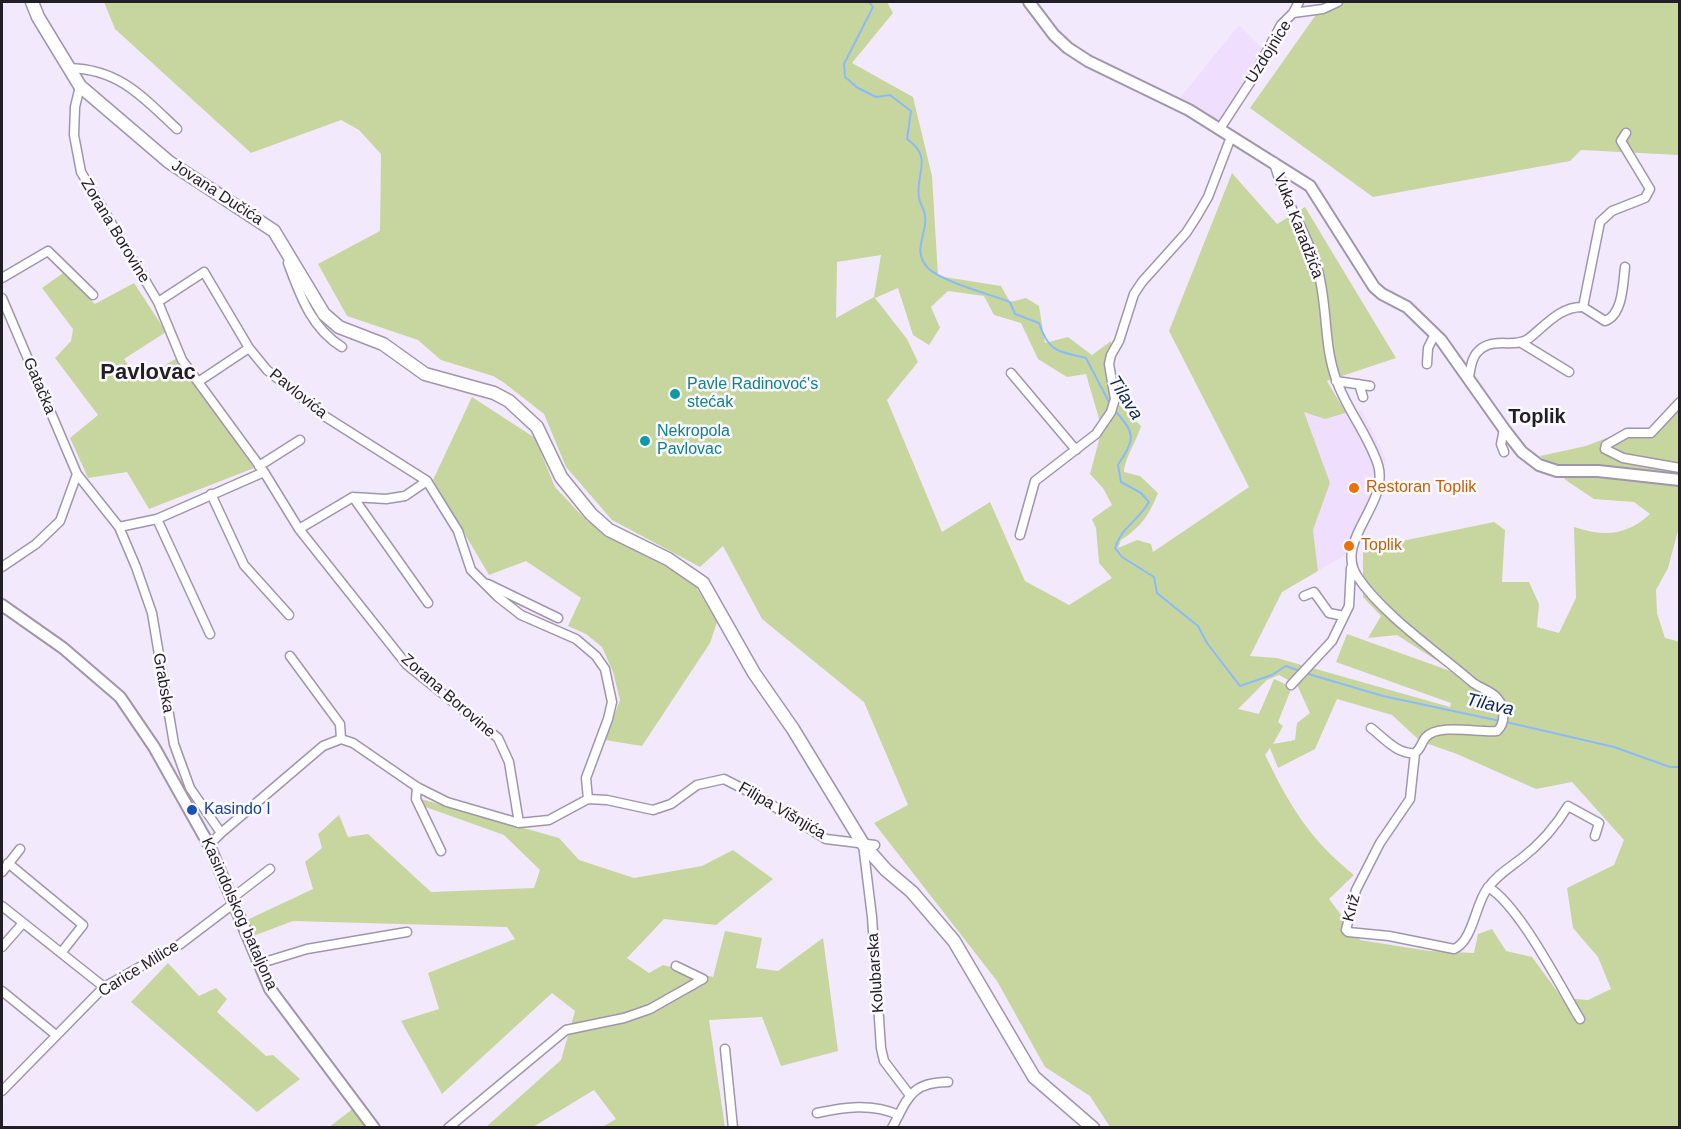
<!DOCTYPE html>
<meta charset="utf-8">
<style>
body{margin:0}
#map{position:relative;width:1681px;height:1129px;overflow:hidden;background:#f3e9fc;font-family:Helvetica,sans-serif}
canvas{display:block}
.frame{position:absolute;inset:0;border:3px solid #221e26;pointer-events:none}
</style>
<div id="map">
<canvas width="1681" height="1129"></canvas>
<div class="frame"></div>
</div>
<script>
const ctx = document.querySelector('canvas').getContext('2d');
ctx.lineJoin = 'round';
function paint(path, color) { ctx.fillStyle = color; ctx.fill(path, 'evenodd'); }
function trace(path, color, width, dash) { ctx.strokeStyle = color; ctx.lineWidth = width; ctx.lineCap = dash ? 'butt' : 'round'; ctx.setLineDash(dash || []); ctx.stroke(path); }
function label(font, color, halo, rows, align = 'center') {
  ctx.font = font + ' Helvetica,sans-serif'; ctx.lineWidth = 5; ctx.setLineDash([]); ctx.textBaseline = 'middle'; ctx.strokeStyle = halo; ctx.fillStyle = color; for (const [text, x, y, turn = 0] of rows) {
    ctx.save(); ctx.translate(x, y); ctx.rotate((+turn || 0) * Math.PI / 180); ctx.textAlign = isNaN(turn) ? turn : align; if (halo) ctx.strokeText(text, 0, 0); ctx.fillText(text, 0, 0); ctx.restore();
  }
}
paint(new Path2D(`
 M 1239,25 L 1264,50 L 1219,122 L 1179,99 Z
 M 1362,410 L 1386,459 L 1376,504 L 1359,547 L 1318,571 L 1313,530 L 1330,483 L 1304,411 L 1325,419 Z`), '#efdefd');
paint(new Path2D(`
 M 104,2 L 887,2 L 893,13 L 852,63 L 913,97 L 932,176 L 938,276 L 1001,286 L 1010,302 L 1026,298 L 1039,306 L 1045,343 L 1068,337 L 1092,355 L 1111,341 L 1114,400 L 1141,426 C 1137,440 1124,460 1124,472 L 1140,476 L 1158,493 C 1150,514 1140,528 1121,540 L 1118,548 L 1137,540 L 1151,544 L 1153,552 L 1249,487 L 1169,331 L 1232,173 L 1277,224 L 1305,207 L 1396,358 L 1327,381 L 1346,413 L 1325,419 L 1304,412 L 1330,483 L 1313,530 L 1318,571 L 1282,592 L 1250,656 L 1277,658 L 1450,707 L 1451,703 L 1336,662 L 1347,634 L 1456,673 L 1397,635 L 1368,638 L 1381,616 L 1363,597 L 1363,549 L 1494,522 L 1505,530 L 1502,582 L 1529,582 L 1539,604 L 1537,627 L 1559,633 L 1576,598 L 1574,527 C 1604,537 1626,536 1650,514 L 1634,502 L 1594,499 L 1567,481 L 1540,456 L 1586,446 L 1627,430 L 1652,435 L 1679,404 L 1679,527 L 1668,568 L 1656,590 L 1657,613 L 1665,638 L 1680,642 L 1679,1127 L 1110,1127 L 1090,1096 L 1045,1067 L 997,981 L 874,823 L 908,805 L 864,702 L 762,619 L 723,546 L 700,567 L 612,520 L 566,467 L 544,414 L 503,382 L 493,376 L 441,360 L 418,340 L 347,316 L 318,264 L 380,231 L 381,154 L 359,130 L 341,120 L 251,153 L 115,29 ZM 881,255 L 874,297 L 836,318 L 837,262 ZM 898,288 L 913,335 L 929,345 L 940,328 L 931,307 L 948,291 L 984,296 L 994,315 L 1021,323 L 1038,359 L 1067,377 L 1086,374 L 1102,429 L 1090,474 L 1103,488 L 1112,505 L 1092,519 L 1096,528 L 1099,563 L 1112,578 L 1069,605 L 1025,581 L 990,502 L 942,532 L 887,400 L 918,362 L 907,339 L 875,298 ZM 1279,675 L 1297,685 L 1310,713 L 1297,723 L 1295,740 L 1273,744 L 1283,726 L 1278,722 L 1292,687 L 1274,679 L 1259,714 L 1238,709 L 1267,680 ZM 1337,699 L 1392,715 L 1420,741 L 1457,754 L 1536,789 L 1572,782 L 1624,840 L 1614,865 L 1567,888 L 1573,928 L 1598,957 L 1611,989 L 1588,1000 L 1562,998 L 1532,957 L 1506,951 L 1492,929 L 1478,934 L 1474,953 L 1429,951 L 1360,940 L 1329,899 L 1354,875 C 1309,839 1290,806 1265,755 L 1270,748 L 1278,768 L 1315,749 Z
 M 1325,2 L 1679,2 L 1679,155 L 1581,150 L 1570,161 L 1373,197 L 1250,108 Z
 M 63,273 L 95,304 L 134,283 L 166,332 L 124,359 L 139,381 L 177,358 L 254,468 L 149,509 L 127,472 L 88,478 L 70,438 L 98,415 L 55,358 L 71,341 L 73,329 L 42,288 Z
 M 472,397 L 535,438 L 555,487 L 587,521 L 693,582 L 717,622 L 710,643 L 642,746 L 605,740 L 620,700 L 613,672 L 602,647 L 586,634 L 568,626 L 581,598 L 526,561 L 489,575 L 433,480 Z
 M 421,799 L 559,838 L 579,860 L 634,878 L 702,866 L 733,850 L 773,879 L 716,925 L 664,919 L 627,958 L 649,973 L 663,965 L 713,977 L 725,931 L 762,938 L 756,968 L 778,971 L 823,938 L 838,1051 L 781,1066 L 762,1017 L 709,1020 L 725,1127 L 602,1127 L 616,1119 L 594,1090 L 533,1127 L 486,1127 L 561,1060 L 575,1011 L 552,993 L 442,1094 L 401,1021 L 439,1009 L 428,973 L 515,939 L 507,927 L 293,921 L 253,936 L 247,920 L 313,889 L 305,862 L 322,848 L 318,834 L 339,815 L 348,837 L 368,834 L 431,892 L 534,888 L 540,870 L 504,835 L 420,805 Z
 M 168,963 L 199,996 L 216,988 L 227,999 L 217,1012 L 266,1056 L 273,1055 L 300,1079 L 257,1112 L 131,1002 Z
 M 355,1107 L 371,1128 L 328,1128 Z`), '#c7d69e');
trace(new Path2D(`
 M 869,2 L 873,7 L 844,64 L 845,77 L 858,88 L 876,97 L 890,95 L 911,111 L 907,139 C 934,158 915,173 919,198 C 920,204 924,209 925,215 C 928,234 911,250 928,268 C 940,281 992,295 1010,302 L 1015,314 L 1039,323 C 1049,353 1058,351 1086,358 L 1110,404
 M 1115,411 C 1137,434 1134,440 1118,465 L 1121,482 L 1141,493 L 1149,502 C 1139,520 1120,529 1115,548 L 1122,557 L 1154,577 L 1157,593 L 1198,626 L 1207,643 L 1240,686 L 1272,675 L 1286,666 L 1300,671
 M 1305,673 L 1383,696 L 1500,721
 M 1506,722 L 1614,747 L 1670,767 L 1680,767`), '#8bbafc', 2);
const minor = new Path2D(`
 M 1293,13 L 1299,2
 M 69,68 C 119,69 143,97 177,129
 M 80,86 L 75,107 L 74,135 L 81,172 L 158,302 L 182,360 L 264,472 L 299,529 L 407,665 L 498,738 L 509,762 L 519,823
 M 1219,130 L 1251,81 L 1281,25 L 1293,13 L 1323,9 L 1338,2
 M 1274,162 C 1283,199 1306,230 1317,267 C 1328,303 1323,343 1336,379 C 1346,409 1368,434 1378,465 C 1390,504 1334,540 1357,576 C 1382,614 1436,651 1471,681 C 1478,688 1491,690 1497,698 C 1505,707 1506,723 1497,731 C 1480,733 1438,723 1426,737 C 1421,743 1421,749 1415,753
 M 288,263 C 300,295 311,328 342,347
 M 2,278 L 48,251 L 93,295
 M 2,298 L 77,474 L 119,527 L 136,567 L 152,613 L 174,744 L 190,788 L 221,833
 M 158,302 L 204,272 L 249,348 L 267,370 L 326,417 L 427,481 L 458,531 L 471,570 L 498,597 L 521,615 L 576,639 L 596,656 L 605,669 L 612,702 L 608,719 L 586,778 L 588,799
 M 1583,307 L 1605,321 C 1623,315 1623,283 1625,267
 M 1520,342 L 1569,372
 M 1427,364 L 1428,348 L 1435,334
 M 1011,373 L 1076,450
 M 1469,377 C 1471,365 1472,355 1482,348 C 1496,338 1515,348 1528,339 C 1544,327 1560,306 1583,307 L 1600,222 L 1612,211 L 1645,198 L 1650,189 L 1621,141 L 1626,133
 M 1336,381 L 1370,386
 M 198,382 L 249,348
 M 1359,384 L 1363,397
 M 1680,402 L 1651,433 L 1627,433 L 1606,445 L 1605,449 L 1623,458 L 1680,468
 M 1504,452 L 1501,444 L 1504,429
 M 259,466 L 300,440
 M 211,494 L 244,565 L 289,615
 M 353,497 L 428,603
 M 157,519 L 210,634
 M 119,527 L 157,519 L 264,472
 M 299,529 L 353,497 L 386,499 L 405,496 L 427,481
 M 1020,535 L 1035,481 L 1096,434 L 1111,412 L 1115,399 L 1109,364 L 1111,355 L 1119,341 L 1134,294 L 1142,282 L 1186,233 L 1197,216 L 1208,197 L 1231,137
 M 2,567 L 36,544 L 60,521 L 77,474
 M 488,584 L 558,618
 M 1304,596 L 1314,592 L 1329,613 L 1344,616
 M 290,656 L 340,724 L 341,739
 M 1291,685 L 1332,641 L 1349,606 L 1351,568
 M 1371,728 C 1384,738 1398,755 1415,753
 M 1415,753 L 1410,799 L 1380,843 L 1356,890 L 1346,930 L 1348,932 L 1389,936 L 1454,949 C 1473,941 1475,905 1487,889 C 1496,876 1509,868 1522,858 C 1540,844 1556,826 1568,806 L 1599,823 L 1595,836
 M 417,787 L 416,799 L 441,851
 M 863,844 L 872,917 L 881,1048 L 884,1061 L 909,1094
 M 209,845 L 221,833 L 323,746 L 341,739 L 353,743 L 417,787 L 447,802 L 519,823 L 549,820 L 588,799 L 607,800 L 653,810 L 671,804 L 697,785 L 724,779 L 759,797 L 826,839 L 875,845
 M 8,863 L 83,925 L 61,953
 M 2,872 L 20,849
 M 1488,887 C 1519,905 1560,986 1580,1019
 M 231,899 L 270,869
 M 2,906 L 104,987
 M 2,947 L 23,923
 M 258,964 L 307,949 L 407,932
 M 2,991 L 56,1035
 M 725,1049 L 733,1128
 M 2,1091 L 104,987 L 179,945 L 233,904
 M 817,1113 C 845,1107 871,1103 899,1115
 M 448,1128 L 566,1030 L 624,1018 L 650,1009 L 703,979 L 676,966
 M 892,1128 C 908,1098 911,1082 948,1082`);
const tertiary = new Path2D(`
 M 1029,2 L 1054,35 L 1068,48 L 1088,61 L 1189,110 L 1310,186 L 1374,287 L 1382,294 L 1407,307 L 1441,340 L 1504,429 L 1522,452 L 1539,465 L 1557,471 L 1598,471 L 1680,480
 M 2,605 L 63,648 L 120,697 L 154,747 L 209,845 L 270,989 L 374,1128`);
const secondary = new Path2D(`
 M 32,2 L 38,17 L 80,86 L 169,162 L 274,231 L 324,314 L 339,327 L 383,344 L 425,374 L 494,393 L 509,401 L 537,427 L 561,477 L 591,514 L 609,530 L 668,559 L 703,583 L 754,673 L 793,729 L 863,844 L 886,870 L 912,892 L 954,941 L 1034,1077 L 1093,1128`);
trace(minor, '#a195ac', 11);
trace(tertiary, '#a195ac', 14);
trace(secondary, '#a195ac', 15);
trace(minor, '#fff', 8);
trace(tertiary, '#fff', 10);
trace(secondary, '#fff', 12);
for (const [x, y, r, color] of [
 [675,394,6,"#0f9aa8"],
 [645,441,6,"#0f9aa8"],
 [1354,488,6,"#e8710a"],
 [1349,546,6,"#e8710a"],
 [192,810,6,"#1a4fb4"]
]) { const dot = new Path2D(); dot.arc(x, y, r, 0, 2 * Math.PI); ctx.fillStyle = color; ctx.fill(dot); trace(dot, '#fcf9fe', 2); }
label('16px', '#221e26', '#fcf9fe', [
 ["Uzdojnice",1269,52,-58],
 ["Jovana Dučića",217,193,33],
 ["Vuka Karadžića",1298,226,69],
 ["Zorana Borovine",115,231,59],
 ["Gatačka",39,386,67],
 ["Pavlovića",298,394,39],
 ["Grabska",163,683,80],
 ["Zorana Borovine",448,696,41],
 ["Filipa Višnjića",782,811,30],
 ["Križ",1352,908,-75],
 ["Kasindolskog bataljona",239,914,66],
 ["Carice Milice",139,969,-32],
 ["Kolubarska",876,973,-94]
]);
label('16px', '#0d838f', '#fcf9fe', [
 ["Pavle Radinovoć's",687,385],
 ["stećak",687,403],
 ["Nekropola",657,432],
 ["Pavlovac",657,450]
], 'left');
label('16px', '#c56008', '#fcf9fe', [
 ["Restoran Toplik",1366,488],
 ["Toplik",1361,546]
], 'left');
label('16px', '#164399', '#fcf9fe', [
 ["Kasindo I",204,810]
], 'left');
label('italic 18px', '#0a2951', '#fcf9fe', [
 ["Tilava",1125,398,58],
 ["Tilava",1490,705,13]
]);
label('bold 20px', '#221e26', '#fcf9fe', [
 ["Toplik",1537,417]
]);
label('bold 22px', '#221e26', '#fcf9fe', [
 ["Pavlovac",148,373]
]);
</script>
